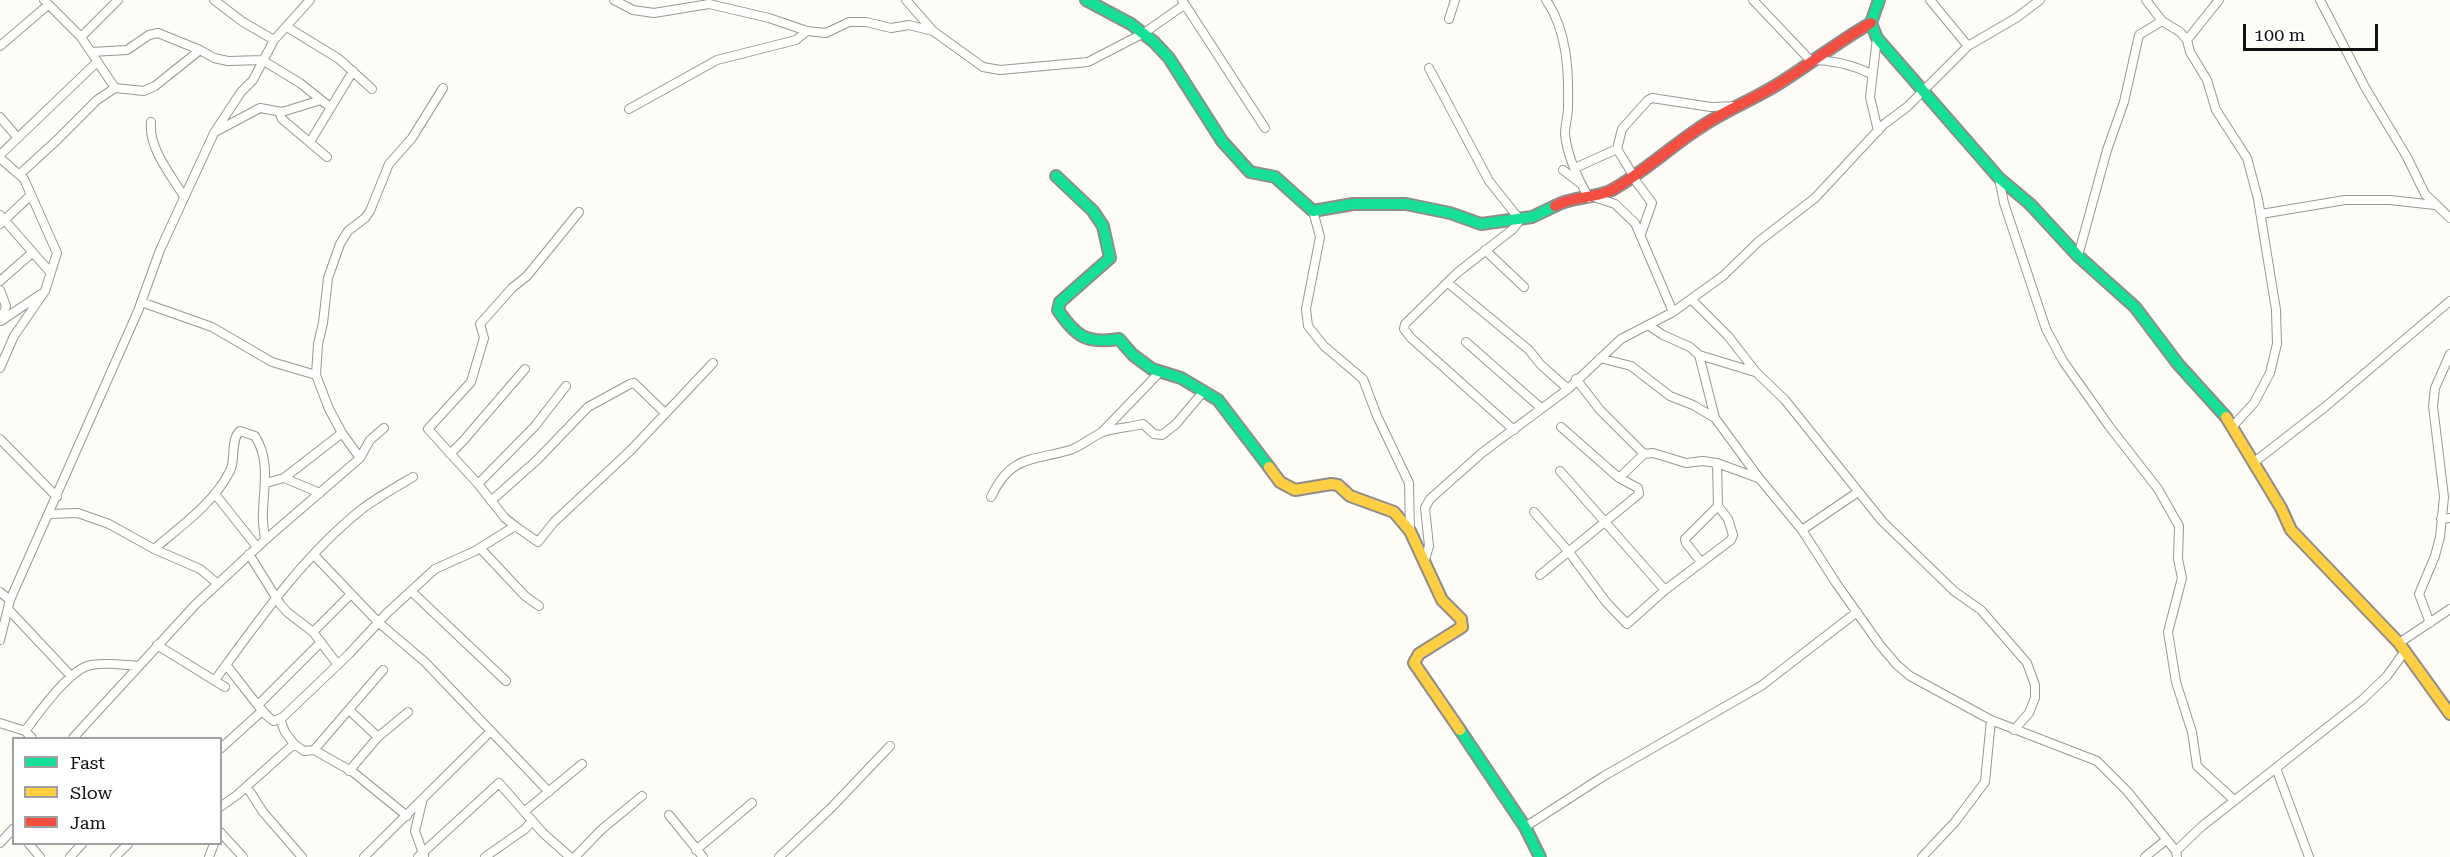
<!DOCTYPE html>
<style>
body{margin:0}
#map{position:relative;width:2450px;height:857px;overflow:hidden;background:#fdfcf7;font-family:"Roboto Serif",serif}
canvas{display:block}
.legend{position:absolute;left:12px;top:737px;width:210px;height:108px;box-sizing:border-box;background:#fff;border:2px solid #a0a0a0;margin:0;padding:8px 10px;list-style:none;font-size:18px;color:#111}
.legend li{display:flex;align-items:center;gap:12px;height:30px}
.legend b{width:30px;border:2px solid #a0a0a0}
.scale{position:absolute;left:2243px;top:24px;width:135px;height:27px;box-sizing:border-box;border:3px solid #111;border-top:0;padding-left:8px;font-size:18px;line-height:21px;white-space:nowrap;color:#111;-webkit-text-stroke:4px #fff;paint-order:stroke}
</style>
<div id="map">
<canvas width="2450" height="857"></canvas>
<ul class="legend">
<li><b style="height:8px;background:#16e098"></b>Fast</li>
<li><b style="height:8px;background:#ffcf43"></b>Slow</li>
<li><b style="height:8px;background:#f24e42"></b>Jam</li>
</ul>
<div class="scale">100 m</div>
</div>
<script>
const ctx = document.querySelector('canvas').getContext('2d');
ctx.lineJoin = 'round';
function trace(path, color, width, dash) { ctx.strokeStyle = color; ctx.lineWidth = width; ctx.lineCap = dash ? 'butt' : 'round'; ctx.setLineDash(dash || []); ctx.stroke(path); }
const street = new Path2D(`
 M 44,0 L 81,37 L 115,88
 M 214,0 L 243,22 L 274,40
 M 614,0 L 633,10 L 654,13 L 709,4 L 769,18 L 807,31 L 826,33 L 849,22 L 866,22 L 891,28 L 909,25 L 933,31 L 983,67 L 1000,70 L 1088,62 L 1144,33 L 1184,5
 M 906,0 L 933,31
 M 1182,0 L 1265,128
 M 1546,0 C 1567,30 1569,71 1568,107 C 1568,116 1565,125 1565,134 C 1567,156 1578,179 1589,198
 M 1753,0 L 1810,60 C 1833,60 1851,64 1871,74
 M 1930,0 L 1968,46
 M 2146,0 L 2162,21 L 2180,32 L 2187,40 L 2190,52 L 2207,80 L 2216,110 L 2247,158 L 2258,199 L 2276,310 L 2277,344 L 2270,373 L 2254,403 L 2233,426
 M 2320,0 L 2366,89 L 2407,157 L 2425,194 L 2450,218
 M 1449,19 L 1455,0
 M 287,27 L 339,59 L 372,89
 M 81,37 L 118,0
 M 1877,38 L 1870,97 L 1878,131
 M 2187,40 L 2219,0
 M 0,46 L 48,5
 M 91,52 L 127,50 L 149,35 L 158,33 L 200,50 L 214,58 L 228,61 L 262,60 L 300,83 L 330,107
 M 1429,68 L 1489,181 L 1520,220 L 1513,229 L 1457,273 L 1405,324 L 1404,329 L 1411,338 L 1514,430
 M 629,109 L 717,60 L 796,40 L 807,31
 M 279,112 L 282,119 L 327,157
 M 0,117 L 17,137
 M 151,122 C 148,148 172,176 184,197
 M 215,132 L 260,108 L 282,112 L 321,100
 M 310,142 L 353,71
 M 0,155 L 96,63
 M 0,158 L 24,179 L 57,253 L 45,291 L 14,336 L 0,368
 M 1575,168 L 1617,149
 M 1563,170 L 1580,183
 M 20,174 L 57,140 L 97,100 L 115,88 L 144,91 L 155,86 L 200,50
 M 1633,175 L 1617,149 L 1622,129 L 1648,100 L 1652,98 L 1711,107 L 1737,106
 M 1632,176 L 1652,203 L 1641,234
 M 1999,178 L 2004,203 L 2046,329 L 2063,361 L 2109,426 L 2158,489 L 2179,526 L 2178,559 L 2182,578 L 2168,632 L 2176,682 L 2192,732 L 2197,766 L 2234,800
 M 1594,197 L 1615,204 L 1635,223 L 1673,312
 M 1313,211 L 1320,237 L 1306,309 L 1308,326 L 1324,346 L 1363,379 L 1377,416 L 1409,483 L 1410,531
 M 2261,214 L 2345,200 L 2390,200 L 2435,205
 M 0,215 L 50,272
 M 0,224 L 31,195
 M 1485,250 L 1524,287
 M 2078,256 L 2107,150 L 2124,102 L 2139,35 L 2162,21
 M 0,281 L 32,253
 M 1448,283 L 1529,350 L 1541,365 L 1568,389
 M 0,290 L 6,306 L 1,321
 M 1691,299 L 1728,336 L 1756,372 L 1785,400 L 1882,521 L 1954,591 L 1981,610 L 2027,663 L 2035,685 L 2035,698 L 2029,713 L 2014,730
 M 141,302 L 212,327 L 272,362 L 316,375
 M 1,321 L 41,294
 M 1648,325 L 1663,335 L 1690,347 L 1699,355 L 1755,372
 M 1466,342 L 1541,408
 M 1699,355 L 1715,418
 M 1600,358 L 1631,366 L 1670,396 L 1693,405 L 1715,418 L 1759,478 L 1802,530 L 1836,583 L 1880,645 L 1897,665 L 1910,676 L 1991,720 L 2097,761 L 2127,791 L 2176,851 L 2177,857
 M 1576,379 L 1600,410 L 1644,454 L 1653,453 L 1686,463 L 1703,461 L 1717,463 L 1758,478
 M 1561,427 L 1619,478
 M 1102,432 L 1159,373
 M 0,439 L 57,497
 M 450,454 L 463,441 L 525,369
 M 360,458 L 342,433 L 329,409 L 316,375 L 318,344 L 323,323 L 328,278 L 340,244 L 348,231 L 365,218 L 370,211 L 389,164 L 412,138 L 443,88
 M 2253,463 L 2325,407 L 2450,301
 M 1560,471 L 1665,590
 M 284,478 L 320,493
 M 266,483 L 284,478 L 342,433
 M 478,484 L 535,426 L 566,386
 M 215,494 L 257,547
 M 991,497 C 1011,454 1033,461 1070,450 C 1082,446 1091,437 1103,432 C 1115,428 1131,427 1143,424 L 1154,434 L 1162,435 L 1176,424 L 1203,392
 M 491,501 L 537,460 L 588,407 L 630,384 L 634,383 L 665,413
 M 1534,512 L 1569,552 L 1606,602 L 1627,624 L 1665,590 L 1731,540 L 1733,535 L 1728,519 L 1718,506 L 1717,463
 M 50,514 L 78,513 L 109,524 L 154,549 L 200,569 L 218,584
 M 2441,519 L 2450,518
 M 515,526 L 505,518 L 478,484 L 428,429 L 471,382 L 484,338 L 480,324 L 512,288 L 527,276 L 579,212
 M 1802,530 L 1858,492
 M 480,548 L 525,596 L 539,606
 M 154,549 C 181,526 214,503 230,471 C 236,460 230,439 240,431 L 255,436 C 270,460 264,484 263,511 C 262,520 264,530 265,540
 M 249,554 L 280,604 L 287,612 L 313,632 L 338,665
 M 314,555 L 378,622 L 425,662 L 549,792
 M 1701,562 L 1686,543 L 1685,539 L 1718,506
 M 1424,563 L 1429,546 L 1425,508 L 1430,499 L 1483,452 L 1568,389 L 1621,339 L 1673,312 L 1723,276 L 1758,242 L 1815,198 L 1883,125 L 1907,107 L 1968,46 L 2016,18 L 2040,0
 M 1540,575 L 1639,494 L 1638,488 L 1619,478 L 1644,454
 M 411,591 L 506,681
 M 0,592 L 10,600
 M 8,609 L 71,676
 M 2430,623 L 2419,594 L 2435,556 L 2440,537 L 2444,497 L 2433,406 L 2435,388 L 2450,354
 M 313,632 L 351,594
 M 0,640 L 10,600 L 138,311 L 160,250 L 214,133 L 241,92 L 253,80 L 274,40 L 310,0
 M 2399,643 L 2450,609
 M 157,645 L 225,687
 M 226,665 C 237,677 264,717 274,721 L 283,717 L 349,654 L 387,613 L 435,569 L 475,551 L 515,526 L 538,542 L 554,522 L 631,450 L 713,363
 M 215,680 C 259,620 303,556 362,509 C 378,497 396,487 413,477
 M 258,705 L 321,642
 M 349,710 L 378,737
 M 280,719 L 285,732 L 294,744 L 304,751 L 314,750 L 353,772 L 407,816
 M 0,723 L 25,731 L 32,738
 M 25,731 C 39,713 69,669 91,665 C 107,662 123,665 139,666
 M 73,738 L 196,604 L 265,540 L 360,458 L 370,440 L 384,428
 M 220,749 L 262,711
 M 314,750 L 383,670
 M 2276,768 L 2309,857
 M 349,771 L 378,737 L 408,712
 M 247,787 L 263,812 L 302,857
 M 422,802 L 415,831 L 424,856
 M 220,807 L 237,795 L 294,744
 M 525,811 L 582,764
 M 669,815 L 703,857
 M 1525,827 L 1604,776 L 1761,686 L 1857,612
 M 220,832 L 243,857
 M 0,843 L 14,828
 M 29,844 L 40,857
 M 696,850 L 752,803
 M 2176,851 L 2201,827 L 2362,700 L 2387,676 L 2405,651
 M 70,857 L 82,844
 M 115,857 L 128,844
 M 209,857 L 214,844
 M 364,857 L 491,731
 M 418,857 L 499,783 L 543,833 L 570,857
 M 485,857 L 525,829 L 532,821
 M 575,857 L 601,830 L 642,796
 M 779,857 L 831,808 L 890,746
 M 1922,857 L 1955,822 L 1985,782 L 1991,720
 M 2145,857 L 2166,840`);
const fast = new Path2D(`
 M 1086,0 L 1131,24 L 1154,42 L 1169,58 L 1222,141 L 1250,172 L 1275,177 L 1313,211 L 1353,204 L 1406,204 L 1450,213 L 1481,224 L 1532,217 L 1555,206
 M 1879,0 L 1871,23 L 1877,38 L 1999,178 L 2030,204 L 2078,256 L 2135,307 L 2178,364 L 2226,417
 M 1056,176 L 1093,211 L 1103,226 L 1110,258 L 1060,302 L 1058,310 C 1076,337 1087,344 1119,339 L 1133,355 L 1152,369 L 1181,378 L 1218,400 L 1269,467
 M 1460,730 L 1525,827 L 1540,857`);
const slow = new Path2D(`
 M 2226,417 L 2281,508 L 2291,530 L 2399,643 L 2450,714
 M 1269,467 L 1280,482 L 1295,490 L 1331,484 L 1338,485 L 1350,496 L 1394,512 L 1410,531 L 1442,600 L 1461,619 L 1462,627 L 1419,654 L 1414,663 L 1460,730`);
const jam = new Path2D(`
 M 1555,206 C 1573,196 1593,199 1612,190 C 1643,173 1669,148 1698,129 C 1722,112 1750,101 1775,86 C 1808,66 1837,42 1871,23`);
trace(street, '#979795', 10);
trace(fast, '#8e8d8b', 14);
trace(slow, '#8e8d8b', 14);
trace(jam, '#8e8d8b', 14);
trace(street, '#fffffe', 8);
trace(fast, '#16e098', 10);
trace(slow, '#ffcf43', 10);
trace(jam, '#f24e42', 10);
</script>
